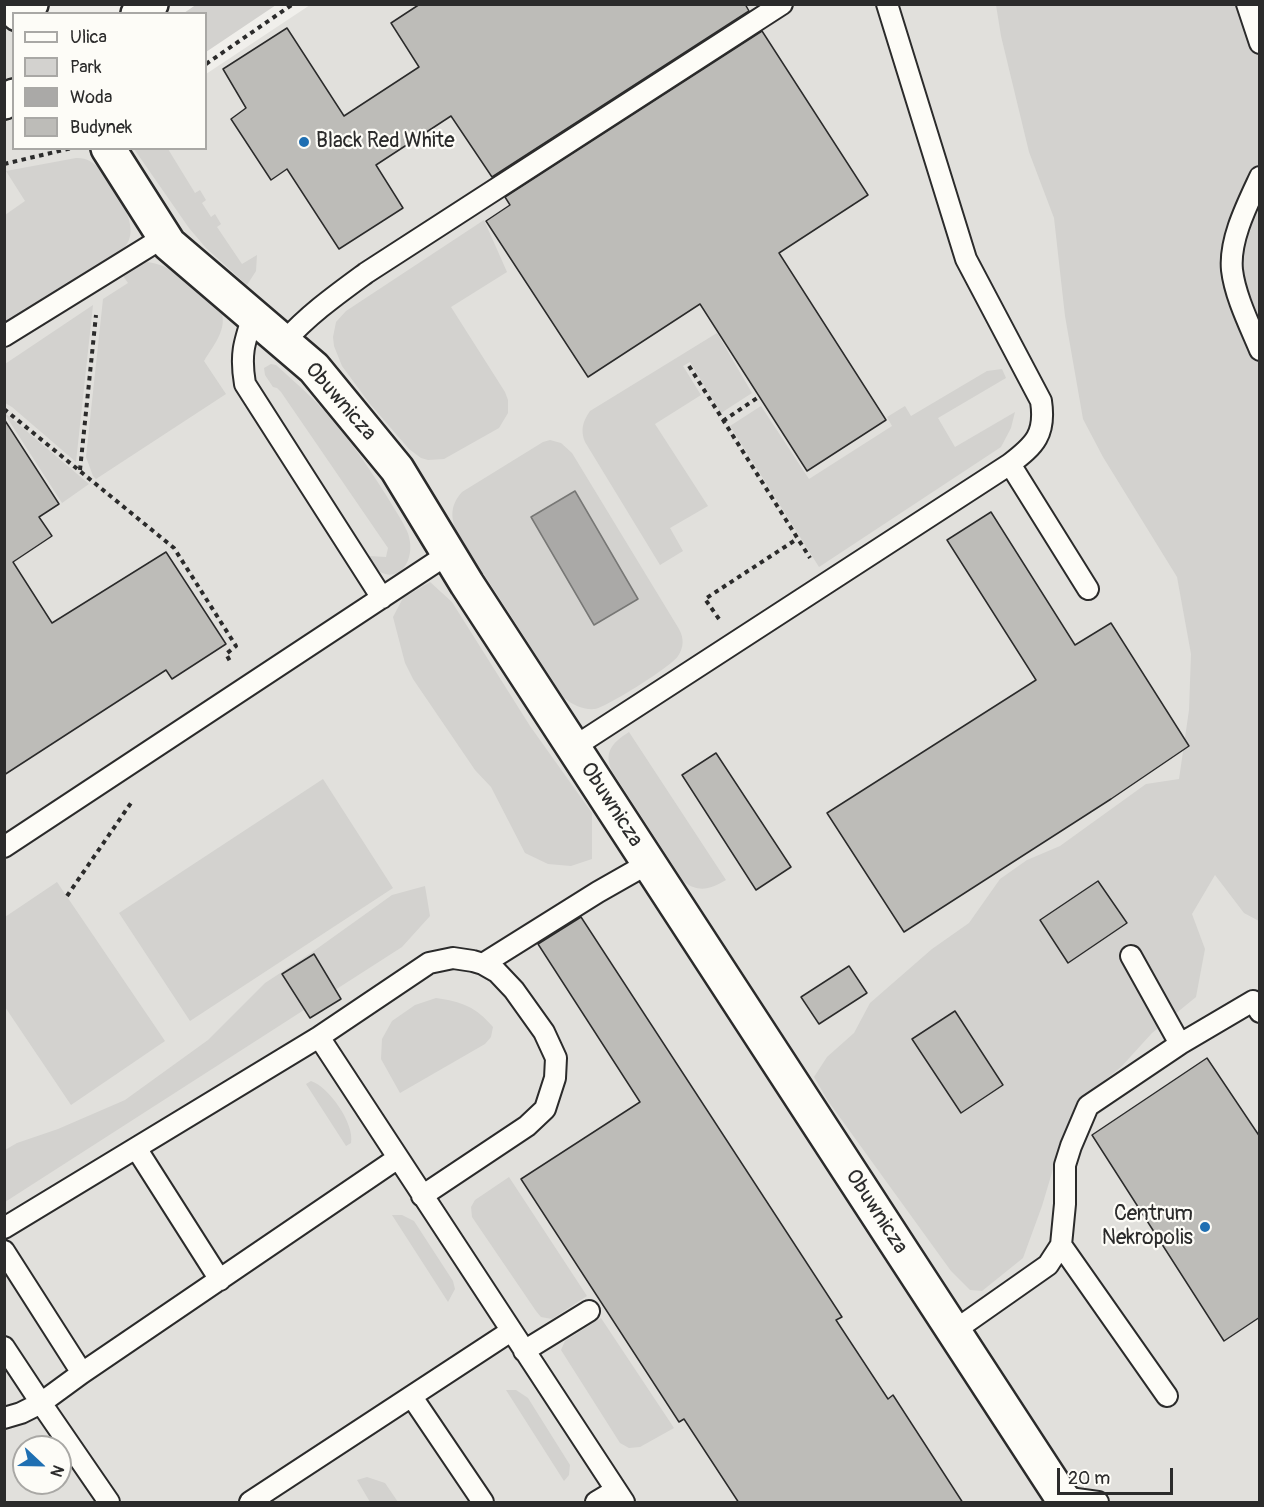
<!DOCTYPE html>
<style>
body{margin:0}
#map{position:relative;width:1264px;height:1507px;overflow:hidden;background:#f0efeb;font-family:Pangolin,sans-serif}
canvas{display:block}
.frame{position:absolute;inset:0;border:6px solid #2b2b2b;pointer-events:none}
.legend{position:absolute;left:12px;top:12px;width:195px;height:138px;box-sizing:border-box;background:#fdfcf7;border:2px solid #a9a8a5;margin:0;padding:8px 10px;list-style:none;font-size:18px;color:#2b2b2b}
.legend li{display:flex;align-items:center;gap:12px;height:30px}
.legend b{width:30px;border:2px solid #a9a8a5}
.north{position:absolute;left:12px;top:1435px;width:60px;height:60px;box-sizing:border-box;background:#fdfcf7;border:2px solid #a9a8a5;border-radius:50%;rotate:112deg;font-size:16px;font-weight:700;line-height:24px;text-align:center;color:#2b2b2b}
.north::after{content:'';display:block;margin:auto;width:21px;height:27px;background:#1f6fb2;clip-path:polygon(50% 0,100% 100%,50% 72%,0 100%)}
.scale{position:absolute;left:1057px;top:1468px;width:116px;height:27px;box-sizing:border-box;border:3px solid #2b2b2b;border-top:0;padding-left:8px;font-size:18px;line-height:21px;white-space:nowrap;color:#2b2b2b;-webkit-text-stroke:4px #fdfcf7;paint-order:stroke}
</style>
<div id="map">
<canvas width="1264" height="1507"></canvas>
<div class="frame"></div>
<ul class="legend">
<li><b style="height:8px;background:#fdfcf7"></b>Ulica</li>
<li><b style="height:16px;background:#d3d2cf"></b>Park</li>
<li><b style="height:16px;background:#aaa9a7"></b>Woda</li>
<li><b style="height:16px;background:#bdbcb8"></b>Budynek</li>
</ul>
<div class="north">N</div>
<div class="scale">20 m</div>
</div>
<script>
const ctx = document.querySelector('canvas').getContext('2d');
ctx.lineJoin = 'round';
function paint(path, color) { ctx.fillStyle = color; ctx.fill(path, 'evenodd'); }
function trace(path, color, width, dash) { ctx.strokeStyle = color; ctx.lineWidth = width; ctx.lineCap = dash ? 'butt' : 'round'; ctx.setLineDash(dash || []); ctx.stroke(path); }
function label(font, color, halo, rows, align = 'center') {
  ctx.font = font + ' Pangolin,sans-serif'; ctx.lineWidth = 4.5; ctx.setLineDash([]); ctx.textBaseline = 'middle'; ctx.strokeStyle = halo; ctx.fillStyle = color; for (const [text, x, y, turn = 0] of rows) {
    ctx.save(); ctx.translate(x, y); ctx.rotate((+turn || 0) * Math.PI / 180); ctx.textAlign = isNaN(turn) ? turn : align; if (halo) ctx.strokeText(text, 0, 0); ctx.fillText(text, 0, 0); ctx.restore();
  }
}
paint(new Path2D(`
 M 5,5 L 38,5 L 44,13 L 14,14 L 14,148 L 206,148 L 206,74 L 310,5 L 1259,5 L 1259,1502 L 5,1502 ZM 24,1447 L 60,1447 L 60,1483 L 24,1483 Z`), '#e1e0dc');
paint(new Path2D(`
 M 197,4 L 276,4 L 276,5 L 206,52 L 206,14 L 184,13 Z
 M 996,5 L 1259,5 L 1259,921 L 1244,913 L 1215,875 L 1192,914 L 1205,949 L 1196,997 L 1152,1033 L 1121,1067 L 1086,1095 L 1062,1139 L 1042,1206 L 1023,1258 L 982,1291 L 970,1290 L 951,1271 L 828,1101 L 814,1077 L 827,1057 L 854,1033 L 870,1003 L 932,949 L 969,923 L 1000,879 L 1027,860 L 1060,846 L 1146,784 L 1179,779 L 1189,710 L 1191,654 L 1177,577 L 1103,457 L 1083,419 L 1065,316 L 1054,218 L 1029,152 L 1001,36 Z
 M 134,149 L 168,149 L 195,193 L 200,190 L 206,200 L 202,203 L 211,217 L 215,214 L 221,224 L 217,227 L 242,264 L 257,255 L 256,271 L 247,285 L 206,248 L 189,228 Z
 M 76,158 C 96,157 104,176 114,190 C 128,211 145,243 110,257 L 5,329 L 5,215 L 25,201 L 6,171 Z
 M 484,220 L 507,272 L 451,307 L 505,392 L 508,400 L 508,413 L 499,428 L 444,459 L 428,460 L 421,458 L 409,449 L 370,404 L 342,366 L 334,346 L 333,337 L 336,322 L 346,311 Z
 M 141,262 C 170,260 196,289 218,305 C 231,325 215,343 204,361 L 226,394 L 96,479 L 93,476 L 86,457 L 103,299 L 128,283 L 121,273 Z
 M 93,305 L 76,462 L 12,407 L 5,403 L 5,364 Z
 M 717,333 L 752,393 L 721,413 L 690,362 L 683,366 L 701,395 L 655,424 L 708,506 L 670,528 L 683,551 L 660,565 L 585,442 C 580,430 583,421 590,411 Z
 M 271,364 L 276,365 C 288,376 301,387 313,399 C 342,427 365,462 386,495 C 393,507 401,518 407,531 C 419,559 397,592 370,564 L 369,556 L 386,557 L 388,548 L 281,392 L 277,388 L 273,387 L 265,375 L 264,368 Z
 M 1002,369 L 1006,378 L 938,418 L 955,447 L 1015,412 L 1011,428 L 1001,447 L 819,567 L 730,426 L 761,406 L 809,479 L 892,426 L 887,417 L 905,406 L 911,416 L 987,371 Z
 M 4,413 L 5,413 L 89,484 L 62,503 Z
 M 550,440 L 561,443 L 572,453 L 679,629 C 684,638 684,647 678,656 C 672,666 607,707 595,709 C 583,710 573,705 564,698 L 458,534 C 450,519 450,505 462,492 L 543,442 Z
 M 430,582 L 452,602 L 530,726 L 592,813 L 592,859 L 571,866 L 548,864 L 525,853 L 491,787 L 475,770 L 413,679 L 405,663 L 393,617 L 403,598 Z
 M 629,732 L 726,880 C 711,889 699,893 684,882 L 612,771 C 603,752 613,742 629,732 Z
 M 323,779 L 393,888 L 190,1021 L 119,913 Z
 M 57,882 L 165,1041 L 71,1105 L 5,1007 L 5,917 Z
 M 425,886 L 430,916 L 402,947 L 5,1202 L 5,1150 L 17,1143 L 58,1129 L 125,1100 L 208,1040 L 265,983 L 311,953 L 392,895 Z
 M 436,998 C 462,1002 475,1006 493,1027 L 491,1037 L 485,1044 L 400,1093 L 381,1059 L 382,1039 L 392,1021 L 415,1005 Z
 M 311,1081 C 329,1087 355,1124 351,1143 L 346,1146 L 306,1084 Z
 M 509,1177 L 587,1296 L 552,1319 L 541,1317 L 536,1311 L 472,1217 L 471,1207 L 475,1200 Z
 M 392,1215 L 402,1215 L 414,1221 L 453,1281 L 455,1289 L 448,1302 Z
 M 601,1318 L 674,1428 L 640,1447 L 629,1448 L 620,1443 L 561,1350 L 565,1341 Z
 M 506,1390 L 516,1390 L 528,1398 L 570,1465 L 569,1475 L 564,1481 Z
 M 367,1477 L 385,1483 L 398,1502 L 370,1502 L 357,1480 Z`), '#d3d2cf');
const water = new Path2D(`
 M 575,491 L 638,599 L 594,625 L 531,517 Z`);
paint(water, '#aaa9a7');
trace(water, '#777775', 1.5);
const building = new Path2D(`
 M 420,4 L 745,4 L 749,11 L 492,177 L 451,116 L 376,165 L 403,208 L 339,249 L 287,169 L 271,180 L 231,119 L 246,108 L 223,69 L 287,28 L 344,116 L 419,67 L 391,23 Z
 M 762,31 L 868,195 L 779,253 L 886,420 L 807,471 L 700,304 L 588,377 L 486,221 L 510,205 L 505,197 Z
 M 4,419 L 59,504 L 39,517 L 52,536 L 13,562 L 52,623 L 166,552 L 226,644 L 172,679 L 166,670 L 4,775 Z
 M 991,512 L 1075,645 L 1111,623 L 1189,746 L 1111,799 L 904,932 L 827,813 L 1036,680 L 947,540 Z
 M 716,753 L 791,867 L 756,890 L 682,775 Z
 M 1098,881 L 1127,923 L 1068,963 L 1040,920 Z
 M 581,917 L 842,1317 L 836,1320 L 888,1399 L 893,1395 L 963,1503 L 739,1503 L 684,1419 L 679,1422 L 521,1179 L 640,1102 L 538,944 Z
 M 314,954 L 341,999 L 310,1018 L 282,974 Z
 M 849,966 L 867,993 L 819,1024 L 801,997 Z
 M 955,1011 L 1003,1085 L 961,1113 L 912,1039 Z
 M 1207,1058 L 1260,1137 L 1260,1317 L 1224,1341 L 1092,1135 Z`);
paint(building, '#bdbcb8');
trace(building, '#2b2b2b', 1.5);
const lane = new Path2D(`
 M 1247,4 L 1260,43
 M 1260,177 C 1247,205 1229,240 1232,270 C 1235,296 1250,326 1260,350
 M 253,316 C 244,343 240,355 245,384 L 382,598
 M 4,336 L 164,237
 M 284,342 C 308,315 336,295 366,273 L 782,4
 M 1010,464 L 1088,589
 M 574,747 L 1010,464 C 1035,445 1046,434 1041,401 L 966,259 L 887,4
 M 4,847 L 448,554
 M 483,964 L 598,892 L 649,863
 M 319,1037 L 624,1502
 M 1180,1044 L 1253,1001 L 1260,1012
 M 136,1148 L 220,1280
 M 4,1228 L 319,1037 L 429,963 L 453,958 L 473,961 L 483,964 L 497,972 L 514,990 L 544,1032 L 556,1058 L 555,1078 L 545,1109 L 527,1126 L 422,1196
 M 1061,1245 L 1167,1396
 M 4,1251 L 82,1373
 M 954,1331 L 1048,1265 L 1061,1245 L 1065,1204 L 1065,1165 L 1071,1146 L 1088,1106 L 1180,1044 L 1131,956
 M 4,1347 L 41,1403 L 21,1413 L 4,1418
 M 524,1351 L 589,1311
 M 412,1397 L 483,1502
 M 1062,1497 L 1098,1502
 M 109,1502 L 41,1403 L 82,1373 L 398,1158
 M 250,1502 L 511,1331
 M 596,1502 L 616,1490`);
const street = new Path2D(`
 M 108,148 L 169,244 L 314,368 L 397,469 L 467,584 L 1065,1502`);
const primary = new Path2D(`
 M 18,14 L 31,4
 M 138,14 L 151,4
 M 4,102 L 14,96`);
trace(lane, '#2b2b2b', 24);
trace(street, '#2b2b2b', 38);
trace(primary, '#2b2b2b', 38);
trace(new Path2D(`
 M 206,64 L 293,4
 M 4,164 L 72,148
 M 689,366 L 810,558
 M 4,409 L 174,548 L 236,646 L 226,654 L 231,663
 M 723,421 L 760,396
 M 80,470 L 96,315
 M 719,619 L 705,599 L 797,539
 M 67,896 L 133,800`), '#2b2b2b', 4, [4.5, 4.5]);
trace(lane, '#fdfcf7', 20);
trace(street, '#fdfcf7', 33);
trace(primary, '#fdfcf7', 33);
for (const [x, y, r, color] of [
 [304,142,6,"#1f6fb2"],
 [1205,1227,6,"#1f6fb2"]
]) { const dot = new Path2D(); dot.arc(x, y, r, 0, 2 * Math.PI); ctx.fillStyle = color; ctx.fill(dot); trace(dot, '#fdfcf7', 2); }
label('21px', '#2b2b2b', '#fdfcf7', [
 ["Black Red White",316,142],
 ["Centrum",1193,1215,"right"],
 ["Nekropolis",1193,1239,"right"]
], 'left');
label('21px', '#2b2b2b', '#fdfcf7', [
 ["Obuwnicza",340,402,49],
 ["Obuwnicza",611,805,57],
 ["Obuwnicza",876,1212,57]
]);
</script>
